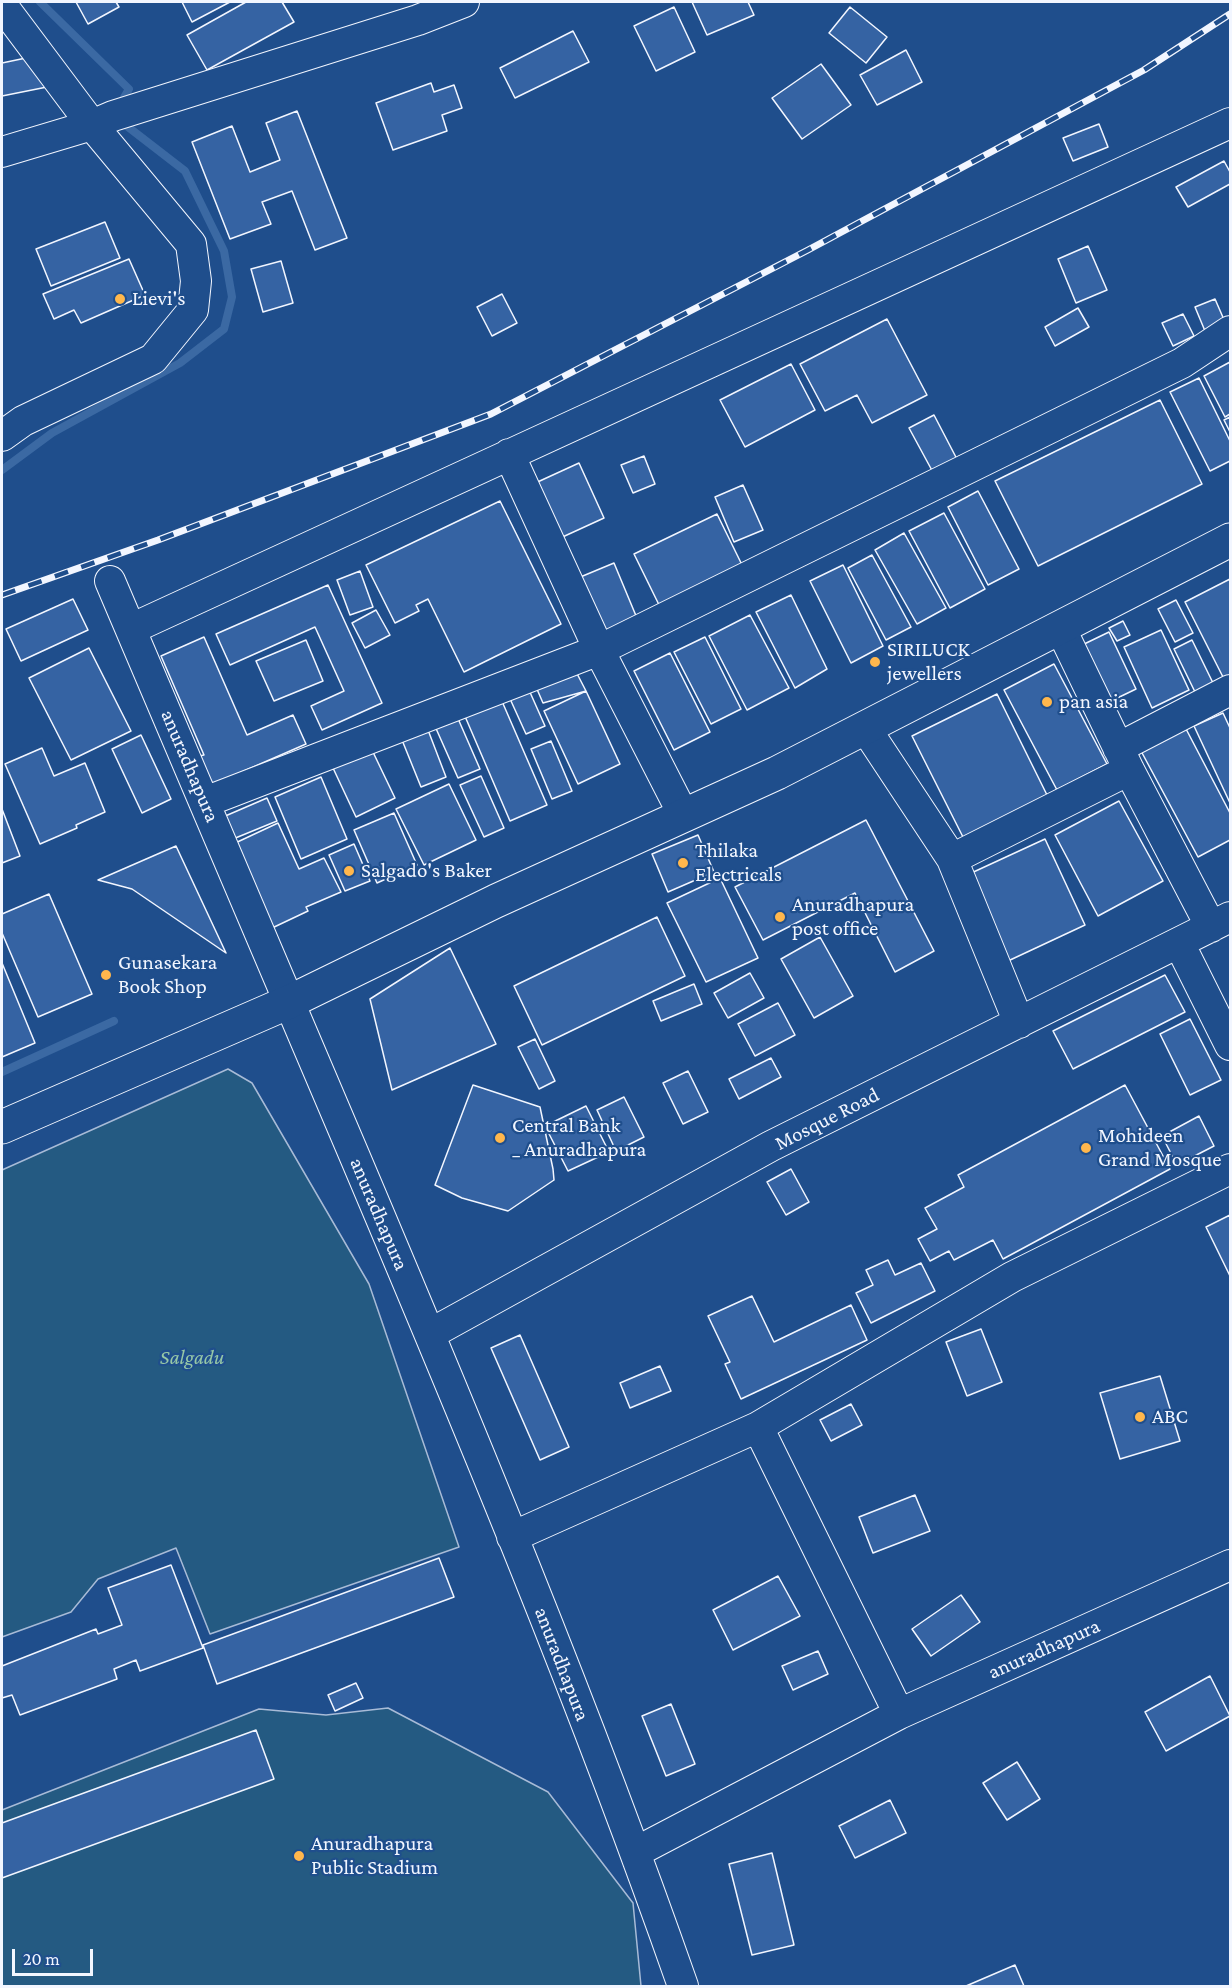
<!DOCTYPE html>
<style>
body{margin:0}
#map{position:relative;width:1232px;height:1988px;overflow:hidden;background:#1f4e8c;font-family:"Crimson Pro",serif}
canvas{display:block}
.frame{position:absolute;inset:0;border:3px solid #f2f6ff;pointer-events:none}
.scale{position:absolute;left:12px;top:1949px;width:81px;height:27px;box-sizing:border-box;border:3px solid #f2f6ff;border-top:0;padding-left:8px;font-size:18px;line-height:21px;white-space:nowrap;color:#f2f6ff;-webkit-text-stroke:4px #1f4e8c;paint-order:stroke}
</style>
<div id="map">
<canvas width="1232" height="1988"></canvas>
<div class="frame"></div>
<div class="scale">20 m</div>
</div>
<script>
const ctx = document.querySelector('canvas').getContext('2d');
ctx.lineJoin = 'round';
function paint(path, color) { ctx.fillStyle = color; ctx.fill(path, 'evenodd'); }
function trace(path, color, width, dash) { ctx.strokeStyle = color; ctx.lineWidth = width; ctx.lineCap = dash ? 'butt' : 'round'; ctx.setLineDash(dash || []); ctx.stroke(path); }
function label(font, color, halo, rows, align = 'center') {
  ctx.font = font + ' "Crimson Pro",serif'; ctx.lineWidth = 4.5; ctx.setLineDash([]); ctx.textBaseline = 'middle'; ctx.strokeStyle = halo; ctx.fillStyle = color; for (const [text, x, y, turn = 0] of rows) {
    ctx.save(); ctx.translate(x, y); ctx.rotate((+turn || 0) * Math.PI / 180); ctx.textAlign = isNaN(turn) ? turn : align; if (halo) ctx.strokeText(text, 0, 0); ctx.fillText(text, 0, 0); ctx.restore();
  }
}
const green = new Path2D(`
 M 228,1069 L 252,1083 L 369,1284 L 459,1547 L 210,1634 L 176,1548 L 98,1579 L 71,1612 L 2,1637 L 2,1170 Z
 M 388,1708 L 548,1792 L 633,1903 L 641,1986 L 2,1986 L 2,1810 L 259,1709 L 326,1715 Z`);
paint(green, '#245a82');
trace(green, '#a8bbd7', 1.5);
trace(new Path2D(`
 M 40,2 L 129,89 L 119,106
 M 2,470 L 52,433 L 180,363 L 224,329 L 232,297 L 224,251 L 185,171 L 119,120
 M 2,1072 L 114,1021`), '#3b69a3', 8);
const building = new Path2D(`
 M 76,2 L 116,2 L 119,7 L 88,24 Z
 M 182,2 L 230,2 L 192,22 Z
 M 246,2 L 282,2 L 294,22 L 207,70 L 187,35 Z
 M 692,2 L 748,2 L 754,15 L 707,35 Z
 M 674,7 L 695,52 L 656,71 L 634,26 Z
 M 850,7 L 887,37 L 866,63 L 829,33 Z
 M 573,31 L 589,62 L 515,98 L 500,68 Z
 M 906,50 L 922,82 L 877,105 L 860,75 Z
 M 45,54 L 52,86 L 2,96 L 2,63 Z
 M 821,64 L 851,105 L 802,139 L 772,98 Z
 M 431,83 L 434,92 L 454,85 L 462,108 L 442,115 L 447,131 L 393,150 L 376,103 Z
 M 297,111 L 347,238 L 315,250 L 292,191 L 262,202 L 271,224 L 230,239 L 192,142 L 232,126 L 250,172 L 280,160 L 266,123 Z
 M 1099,124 L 1108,147 L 1073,161 L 1063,138 Z
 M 1224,161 L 1230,172 L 1230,184 L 1188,207 L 1176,187 Z
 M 105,222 L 120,258 L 51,286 L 36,249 Z
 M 1088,246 L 1107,290 L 1076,303 L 1058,259 Z
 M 129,259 L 145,295 L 81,323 L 74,310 L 54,319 L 43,294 Z
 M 281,261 L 293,303 L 263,312 L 251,269 Z
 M 502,294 L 517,323 L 492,336 L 477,307 Z
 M 1215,299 L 1225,322 L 1205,331 L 1195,307 Z
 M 1078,308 L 1089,327 L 1055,346 L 1045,327 Z
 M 1183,314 L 1194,336 L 1173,346 L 1162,323 Z
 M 887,319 L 927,395 L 872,423 L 857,395 L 825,411 L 800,364 Z
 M 1230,362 L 1230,414 L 1225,417 L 1204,376 Z
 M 791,364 L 815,410 L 745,447 L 720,400 Z
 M 1199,378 L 1230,441 L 1230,461 L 1210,471 L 1170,392 Z
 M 1160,400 L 1202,484 L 1038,566 L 995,481 Z
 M 934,415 L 959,463 L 935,476 L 909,428 Z
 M 1230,417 L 1230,432 L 1224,420 Z
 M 644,456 L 655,484 L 633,493 L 621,465 Z
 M 579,463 L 604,518 L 556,540 L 531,485 Z
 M 743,485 L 763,530 L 734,542 L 715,497 Z
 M 978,491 L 1019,569 L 988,585 L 948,507 Z
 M 500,501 L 561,624 L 464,672 L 428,599 L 416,605 L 419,611 L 395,623 L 366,565 Z
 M 944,513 L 985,589 L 950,608 L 909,531 Z
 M 717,514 L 747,575 L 664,615 L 634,554 Z
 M 904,533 L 946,608 L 917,624 L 875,550 Z
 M 872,555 L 911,627 L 886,640 L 848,568 Z
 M 614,563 L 639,623 L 602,638 L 578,578 Z
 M 843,565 L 883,646 L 851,663 L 810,581 Z
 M 360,571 L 373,607 L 350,615 L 337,580 Z
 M 1230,579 L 1230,678 L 1225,681 L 1185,602 Z
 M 328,585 L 382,703 L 322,730 L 311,706 L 344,691 L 315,627 L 230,665 L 216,634 Z
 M 791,595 L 827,669 L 795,688 L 756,612 Z
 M 73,599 L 88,630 L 21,661 L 6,629 Z
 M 1176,600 L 1193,633 L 1175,642 L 1158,609 Z
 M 376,610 L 390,635 L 365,648 L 352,623 Z
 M 750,615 L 789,688 L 747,710 L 709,636 Z
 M 1123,621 L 1130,635 L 1117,641 L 1109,628 Z
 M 1161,630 L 1189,690 L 1152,708 L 1124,647 Z
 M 1109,632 L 1136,689 L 1105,704 L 1078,647 Z
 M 204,637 L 247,735 L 293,715 L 306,744 L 212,785 L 199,756 L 204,755 L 161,656 Z
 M 705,637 L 741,709 L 711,724 L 674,652 Z
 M 306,640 L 323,681 L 274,701 L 256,661 Z
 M 1192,640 L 1214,685 L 1196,694 L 1174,649 Z
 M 89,648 L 131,731 L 71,760 L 29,678 Z
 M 670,653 L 710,732 L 674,750 L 634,671 Z
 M 571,662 L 586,691 L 543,703 L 533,680 Z
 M 1054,664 L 1107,764 L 1057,790 L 1004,690 Z
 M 525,681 L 545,726 L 526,734 L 506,690 Z
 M 586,691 L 620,764 L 578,784 L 544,711 Z
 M 997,694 L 1049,799 L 965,841 L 912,736 Z
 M 501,699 L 547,805 L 510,821 L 464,714 Z
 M 1223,713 L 1230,728 L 1230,803 L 1194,726 Z
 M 456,714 L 480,769 L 458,778 L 434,724 Z
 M 1185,727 L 1230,813 L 1230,840 L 1198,857 L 1141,751 Z
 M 428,730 L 446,777 L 421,787 L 402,740 Z
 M 141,735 L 171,799 L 142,813 L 112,749 Z
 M 551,741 L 572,791 L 552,799 L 531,749 Z
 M 42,748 L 54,776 L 85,763 L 105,812 L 76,825 L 77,828 L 40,844 L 5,764 Z
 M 372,750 L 395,798 L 356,817 L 333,768 Z
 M 481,776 L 504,828 L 484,837 L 460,785 Z
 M 321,777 L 347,839 L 301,859 L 275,797 Z
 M 449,784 L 476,840 L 424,865 L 396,809 Z
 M 267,798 L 277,821 L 233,839 L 223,817 Z
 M 1119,801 L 1163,881 L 1098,916 L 1055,835 Z
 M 2,809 L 20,856 L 2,863 Z
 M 394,813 L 417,865 L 377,883 L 354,830 Z
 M 866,820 L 934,951 L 895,972 L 855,893 L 763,940 L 735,887 Z
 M 278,823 L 299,869 L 324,858 L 341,892 L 306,907 L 308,911 L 270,929 L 231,845 Z
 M 698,835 L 714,872 L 668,892 L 652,854 Z
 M 1045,839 L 1085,925 L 1008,961 L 967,875 Z
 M 354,844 L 370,881 L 345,891 L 329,855 Z
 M 176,846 L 226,953 L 132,889 L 98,880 Z
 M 720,878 L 758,958 L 706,982 L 667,903 Z
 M 49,894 L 92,994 L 38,1017 L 2,933 L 2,914 Z
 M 657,917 L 685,976 L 542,1045 L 514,986 Z
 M 820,937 L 853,996 L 814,1018 L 781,959 Z
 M 450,948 L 496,1044 L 392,1090 L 370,999 Z
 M 2,963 L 35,1043 L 2,1057 Z
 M 750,973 L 764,998 L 728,1018 L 714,993 Z
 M 1165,975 L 1185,1012 L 1073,1069 L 1053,1031 Z
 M 694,984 L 702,1004 L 661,1021 L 653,1001 Z
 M 778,1003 L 795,1035 L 755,1056 L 738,1024 Z
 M 1190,1019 L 1221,1080 L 1190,1095 L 1160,1034 Z
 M 535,1039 L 555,1081 L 539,1089 L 518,1047 Z
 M 771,1058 L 781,1077 L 739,1099 L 729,1079 Z
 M 688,1071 L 708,1112 L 683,1124 L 663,1083 Z
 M 473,1085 L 540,1107 L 553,1169 L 554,1180 L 508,1211 L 462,1198 L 435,1185 Z
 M 1125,1085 L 1170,1169 L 1003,1259 L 993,1240 L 954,1260 L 949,1251 L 930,1261 L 918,1239 L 937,1229 L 925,1208 L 964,1187 L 958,1175 Z
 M 624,1097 L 644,1137 L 616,1151 L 597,1110 Z
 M 586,1106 L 609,1152 L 568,1171 L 545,1126 Z
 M 1199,1116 L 1214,1146 L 1177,1165 L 1162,1136 Z
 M 791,1169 L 809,1202 L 786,1215 L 767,1182 Z
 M 1230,1215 L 1230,1276 L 1206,1227 Z
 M 888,1260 L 895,1275 L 921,1263 L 935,1291 L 871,1323 L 856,1293 L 873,1285 L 866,1270 Z
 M 752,1296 L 774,1342 L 851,1305 L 867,1340 L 741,1399 L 725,1364 L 730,1362 L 708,1316 Z
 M 981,1329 L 1002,1382 L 967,1396 L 946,1342 Z
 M 520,1335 L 569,1447 L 540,1460 L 491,1348 Z
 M 660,1366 L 671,1391 L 630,1408 L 620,1383 Z
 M 1160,1376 L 1180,1441 L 1120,1459 L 1100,1393 Z
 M 851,1404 L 862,1425 L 831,1441 L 820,1420 Z
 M 915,1495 L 930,1531 L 873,1553 L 859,1517 Z
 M 439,1558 L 454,1597 L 217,1684 L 203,1645 Z
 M 171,1565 L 203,1648 L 140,1671 L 136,1660 L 114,1669 L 117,1679 L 20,1715 L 12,1695 L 2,1698 L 2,1666 L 96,1629 L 98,1634 L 122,1625 L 108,1588 Z
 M 778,1576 L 800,1616 L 733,1650 L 713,1610 Z
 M 961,1595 L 980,1622 L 931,1656 L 912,1629 Z
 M 818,1651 L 828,1674 L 793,1690 L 782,1666 Z
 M 1210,1676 L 1230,1716 L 1166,1751 L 1145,1712 Z
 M 356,1683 L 363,1698 L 335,1711 L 328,1695 Z
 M 671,1704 L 695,1764 L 666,1776 L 642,1716 Z
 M 256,1730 L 274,1779 L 2,1878 L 2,1823 Z
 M 1017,1762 L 1040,1799 L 1007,1820 L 983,1783 Z
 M 890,1800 L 906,1833 L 855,1858 L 839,1826 Z
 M 772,1853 L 794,1945 L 752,1955 L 729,1864 Z
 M 1015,1965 L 1024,1986 L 966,1986 Z`);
paint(building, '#3563a3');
trace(building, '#f2f6ff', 1.5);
const minor = new Path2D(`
 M 2,5 L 92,125 L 191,244 L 196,281 L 193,310 L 153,359 L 23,421 L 2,436
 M 2,152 L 92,125 L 113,116 L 418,20 L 464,2
 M 509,454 L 599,650 L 684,816
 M 110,581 C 192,773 274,965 355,1157 C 471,1431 585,1706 683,1986
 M 1060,627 L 1129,770 L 1211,927
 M 131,629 L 1230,123
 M 866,729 L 952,859 L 1019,1023
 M 1118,748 L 1230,690
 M 205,802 L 599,650 L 1182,363 L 1230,331
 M 952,859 L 1129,770
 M 1179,943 L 1230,1045
 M 430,1334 L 771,1146 L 1230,917
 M 758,1427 L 899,1714
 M 512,1537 L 758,1427 L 1012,1277 L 1230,1169
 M 636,1852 L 899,1714 L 1230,1565`);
const major = new Path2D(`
 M 2,1127 L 289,1002 L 496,901 L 777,773 L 1230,540`);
trace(minor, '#f2f6ff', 32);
trace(major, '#f2f6ff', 35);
trace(minor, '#1f4e8c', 30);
trace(major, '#1f4e8c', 33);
const rail = new Path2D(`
 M 2,595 L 158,540 L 491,414 L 808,250 L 1144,70 L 1230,14`);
trace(rail, '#f2f6ff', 7);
trace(rail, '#1f4e8c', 4.5, [14]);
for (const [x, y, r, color] of [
 [120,299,6,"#ffb74d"],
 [875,662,6,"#ffb74d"],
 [1047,702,6,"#ffb74d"],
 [683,863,6,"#ffb74d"],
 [349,871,6,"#ffb74d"],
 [780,917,6,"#ffb74d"],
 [106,975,6,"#ffb74d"],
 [500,1138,6,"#ffb74d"],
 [1086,1148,6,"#ffb74d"],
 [1140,1417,6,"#ffb74d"],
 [299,1856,6,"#ffb74d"]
]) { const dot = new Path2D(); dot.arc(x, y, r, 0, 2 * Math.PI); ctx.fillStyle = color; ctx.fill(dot); trace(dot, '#1f4e8c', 2); }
label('21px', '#f2f6ff', '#1f4e8c', [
 ["Lievi's",132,299],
 ["SIRILUCK",887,650],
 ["jewellers",887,674],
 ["pan asia",1059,702],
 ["Thilaka",695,851],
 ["Electricals",695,875],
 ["Salgado's Baker",361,871],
 ["Anuradhapura",792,905],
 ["post office",792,929],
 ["Gunasekara",118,963],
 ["Book Shop",118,987],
 ["Central Bank",512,1126],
 ["_ Anuradhapura",512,1150],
 ["Mohideen",1098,1136],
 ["Grand Mosque",1098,1160],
 ["ABC",1152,1417],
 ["Anuradhapura",311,1844],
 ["Public Stadium",311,1868]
], 'left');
label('21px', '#f2f6ff', '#1f4e8c', [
 ["anuradhapura",190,766,67],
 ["Mosque Road",827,1119,-27],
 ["anuradhapura",379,1214,67],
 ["anuradhapura",1044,1649,-24],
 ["anuradhapura",562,1664,69]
]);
label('italic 21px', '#97c8a6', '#1f4e8c', [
 ["Salgadu",192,1358]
]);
</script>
